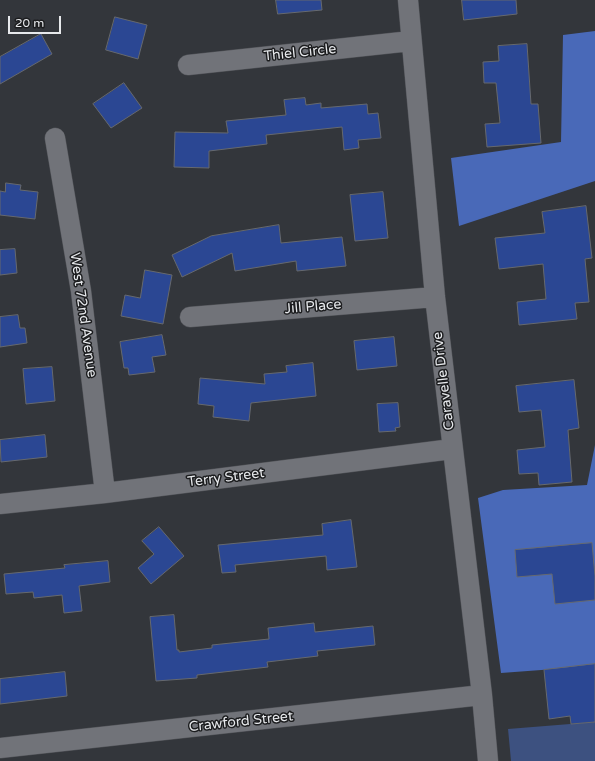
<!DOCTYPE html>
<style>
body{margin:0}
#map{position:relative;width:595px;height:761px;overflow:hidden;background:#33363b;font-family:"Varela Round",sans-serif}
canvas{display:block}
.scale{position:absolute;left:8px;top:16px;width:53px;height:18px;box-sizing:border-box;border:2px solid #e7e9ec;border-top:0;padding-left:5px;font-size:12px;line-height:14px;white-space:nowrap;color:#e7e9ec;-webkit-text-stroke:3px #1c1d1f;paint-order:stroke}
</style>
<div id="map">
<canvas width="595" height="761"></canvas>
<div class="scale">20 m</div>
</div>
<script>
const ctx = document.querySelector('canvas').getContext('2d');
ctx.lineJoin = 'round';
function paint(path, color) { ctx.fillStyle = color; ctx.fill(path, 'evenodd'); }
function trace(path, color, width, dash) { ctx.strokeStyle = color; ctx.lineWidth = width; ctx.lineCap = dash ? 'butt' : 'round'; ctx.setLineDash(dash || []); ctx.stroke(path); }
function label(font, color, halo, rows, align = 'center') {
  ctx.font = font + ' "Varela Round",sans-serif'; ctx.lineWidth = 3; ctx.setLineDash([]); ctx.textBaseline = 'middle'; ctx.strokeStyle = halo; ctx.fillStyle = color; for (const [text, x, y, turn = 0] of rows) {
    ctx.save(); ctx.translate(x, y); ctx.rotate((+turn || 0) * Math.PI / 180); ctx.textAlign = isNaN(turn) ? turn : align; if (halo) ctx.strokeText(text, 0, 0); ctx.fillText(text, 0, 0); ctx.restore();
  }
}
paint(new Path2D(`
 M 595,722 L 595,761 L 511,761 L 508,729 Z`), '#3d5180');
paint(new Path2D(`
 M 595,31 L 595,181 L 459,226 L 451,158 L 561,142 L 563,35 Z
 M 595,445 L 595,666 L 501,673 L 478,498 L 503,490 L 587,485 Z`), '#4969b8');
const building = new Path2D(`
 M 276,0 L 321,0 L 322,10 L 278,14 Z
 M 462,0 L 516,0 L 517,14 L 464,20 Z
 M 115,17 L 147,25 L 138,59 L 106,50 Z
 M 41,34 L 52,54 L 0,84 L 0,57 Z
 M 527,44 L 531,104 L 538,104 L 541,143 L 487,147 L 485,124 L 500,123 L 496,83 L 484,83 L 483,62 L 499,61 L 498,46 Z
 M 124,83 L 142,108 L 111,128 L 93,104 Z
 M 305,98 L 306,105 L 321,103 L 321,108 L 367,104 L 368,114 L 378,113 L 381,138 L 358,140 L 359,148 L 344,150 L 342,127 L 266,135 L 267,144 L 209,151 L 209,168 L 174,167 L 175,132 L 228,133 L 226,121 L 286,115 L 284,100 Z
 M 6,183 L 21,185 L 20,190 L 38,192 L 35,219 L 0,215 L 0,191 L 5,192 Z
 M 383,192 L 388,238 L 355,241 L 350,195 Z
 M 586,206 L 592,258 L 585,259 L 589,302 L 575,303 L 577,319 L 519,325 L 517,302 L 546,299 L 543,264 L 499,269 L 495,238 L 545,233 L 542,212 Z
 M 279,225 L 281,243 L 342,237 L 346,266 L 297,271 L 296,261 L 235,271 L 232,253 L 182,277 L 172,255 L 211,236 Z
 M 15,249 L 17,273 L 0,275 L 0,250 Z
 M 145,270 L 172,275 L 163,324 L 121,316 L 125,295 L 140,298 Z
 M 18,315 L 20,328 L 25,328 L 27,343 L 0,347 L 0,317 Z
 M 162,335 L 166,355 L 152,357 L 155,372 L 129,375 L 128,368 L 124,368 L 120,342 Z
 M 394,337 L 397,366 L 357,370 L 354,341 Z
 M 313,363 L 316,396 L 251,403 L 249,421 L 213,417 L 214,406 L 198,404 L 200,378 L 265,384 L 264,374 L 287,372 L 286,366 Z
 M 52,367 L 55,401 L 26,404 L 23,369 Z
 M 574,380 L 579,428 L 568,430 L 572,482 L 539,485 L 538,473 L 519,474 L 517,450 L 545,447 L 541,410 L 519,412 L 516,386 Z
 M 398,403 L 400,427 L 395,428 L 396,431 L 379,432 L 377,404 Z
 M 45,435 L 47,457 L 1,462 L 0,440 Z
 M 351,520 L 357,567 L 327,570 L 326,556 L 235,565 L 236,572 L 222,573 L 218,545 L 323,535 L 322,524 Z
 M 159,527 L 184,556 L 151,584 L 138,568 L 154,554 L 142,541 Z
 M 592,543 L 595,576 L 595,600 L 555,604 L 552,574 L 517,577 L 515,550 Z
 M 108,561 L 110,582 L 79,586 L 82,611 L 64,613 L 62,595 L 34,598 L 33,592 L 6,594 L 4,574 L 65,568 L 64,565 Z
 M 174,615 L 177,650 L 179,650 L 179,652 L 212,648 L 212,645 L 269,639 L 268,628 L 314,623 L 315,632 L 373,626 L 375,645 L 317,651 L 318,656 L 267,662 L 268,667 L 197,675 L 197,678 L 156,681 L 150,617 Z
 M 595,664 L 595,722 L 571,724 L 570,716 L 549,719 L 544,670 Z
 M 65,672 L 67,696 L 0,704 L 0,679 Z`);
paint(building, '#2b4793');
trace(building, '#66696e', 1);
const minor = new Path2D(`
 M 408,0 L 435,297 L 482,695 L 488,761
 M 188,65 L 411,41
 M 55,138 L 81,291 L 105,493
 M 190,317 L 435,297
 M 0,504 L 105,493 L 452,449
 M 0,748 L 482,695`);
trace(minor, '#505257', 21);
trace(minor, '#717379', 20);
label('14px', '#e7e9ec', '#1c1d1f', [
 ["Thiel Circle",300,53,-6],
 ["Jill Place",313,307,-5],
 ["West 72nd Avenue",83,315,82],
 ["Caravelle Drive",444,381,-97],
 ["Terry Street",226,478,-7],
 ["Crawford Street",241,722,-6]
]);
</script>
